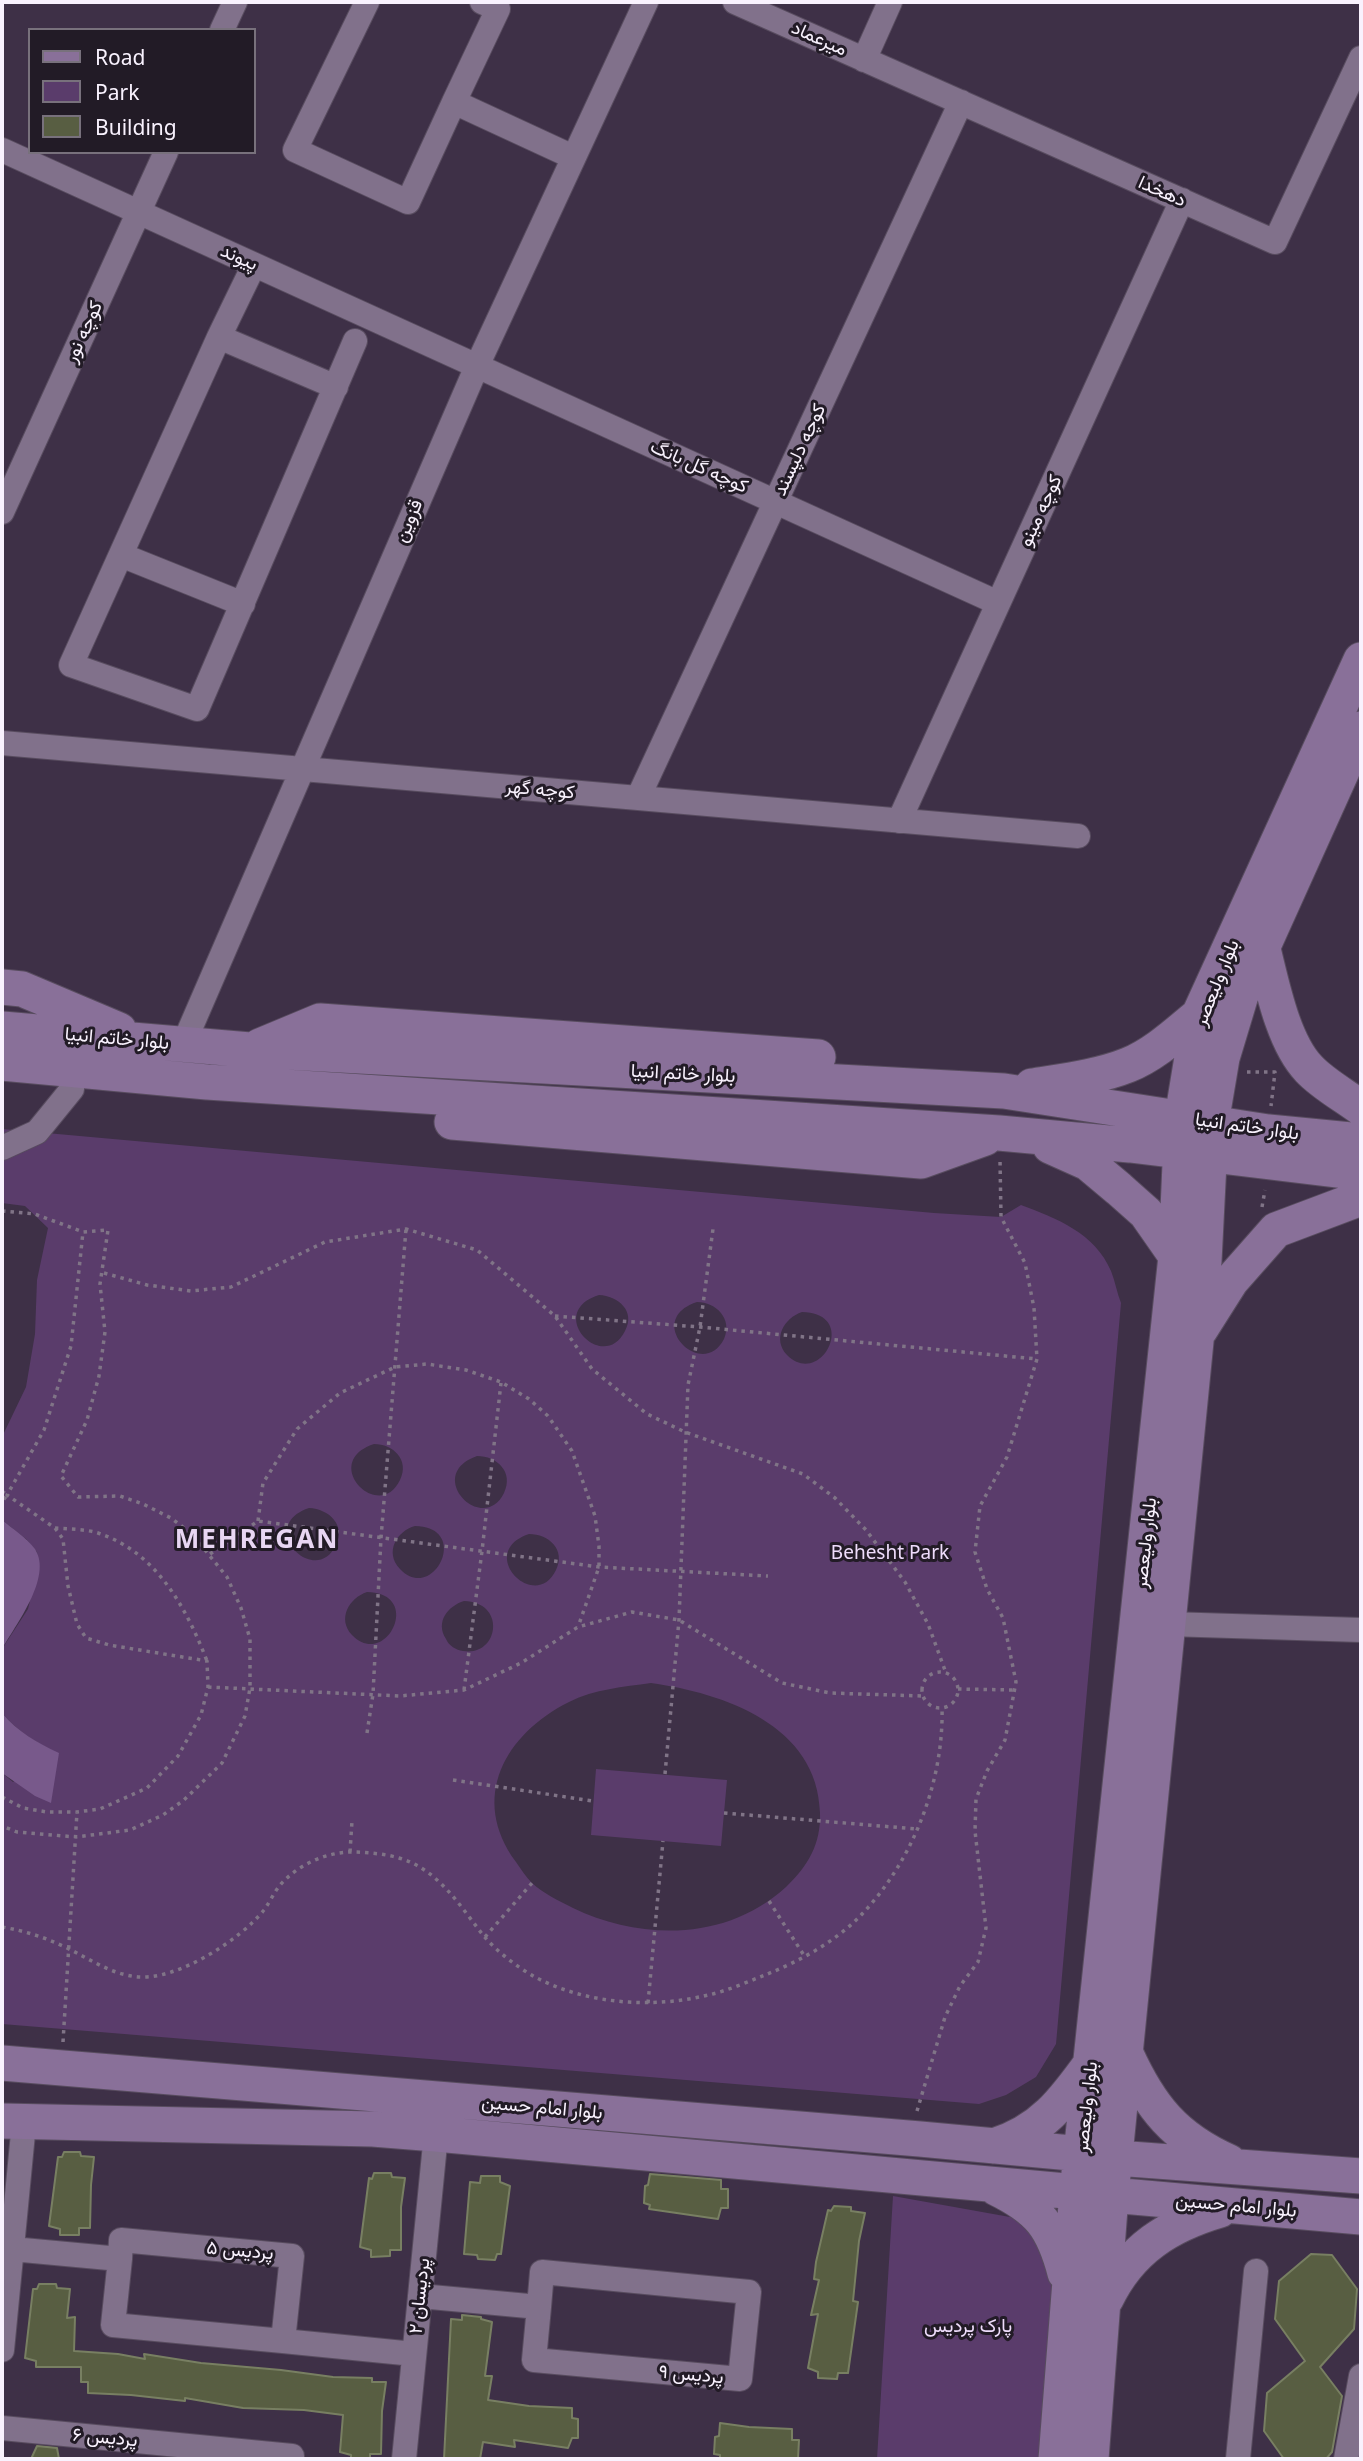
<!DOCTYPE html>
<meta charset="utf-8">
<style>
body{margin:0}
#map{position:relative;width:1363px;height:2461px;overflow:hidden;background:#3e3047;font-family:"Noto Sans",sans-serif}
canvas{display:block}
.frame{position:absolute;inset:0;border:4px solid #f9f2fe;pointer-events:none}
.legend{position:absolute;left:28px;top:28px;width:228px;height:126px;box-sizing:border-box;background:#221b26;border:2px solid #78717c;margin:0;padding:9px 12px;list-style:none;font-size:21px;color:#f9f2fe}
.legend li{display:flex;align-items:center;gap:14px;height:35px}
.legend b{width:35px;border:2px solid #78717c}
</style>
<div id="map">
<canvas width="1363" height="2461"></canvas>
<div class="frame"></div>
<ul class="legend">
<li><b style="height:9px;background:#897099"></b>Road</li>
<li><b style="height:19px;background:#5a3c6b"></b>Park</li>
<li><b style="height:19px;background:#585e42"></b>Building</li>
</ul>
</div>
<script>
const ctx = document.querySelector('canvas').getContext('2d');
ctx.lineJoin = 'round';
function paint(path, color) { ctx.fillStyle = color; ctx.fill(path, 'evenodd'); }
function trace(path, color, width, dash) { ctx.strokeStyle = color; ctx.lineWidth = width; ctx.lineCap = dash ? 'butt' : 'round'; ctx.setLineDash(dash || []); ctx.stroke(path); }
function label(font, color, halo, rows, align = 'center') {
  ctx.font = font + ' "Noto Sans",Vazirmatn,sans-serif'; ctx.lineWidth = 6; ctx.setLineDash([]); ctx.textBaseline = 'middle'; ctx.strokeStyle = halo; ctx.fillStyle = color; for (const [text, x, y, turn = 0] of rows) {
    ctx.save(); ctx.translate(x, y); ctx.rotate((+turn || 0) * Math.PI / 180); ctx.textAlign = isNaN(turn) ? turn : align; if (halo) ctx.strokeText(text, 0, 0); ctx.fillText(text, 0, 0); ctx.restore();
  }
}
paint(new Path2D(`
 M 2,1129 L 934,1213 L 1001,1217 L 1021,1205 C 1056,1218 1095,1233 1111,1271 C 1115,1281 1117,1293 1121,1303 L 1056,2044 L 1036,2077 L 1006,2095 L 979,2104 L 2,2024 L 2,1773 L 13,1782 L 59,1754 C 36,1742 18,1732 2,1713 L 2,1649 L 28,1609 L 39,1565 L 37,1552 L 26,1539 L 2,1520 L 2,1437 L 26,1387 L 35,1334 L 37,1280 L 48,1228 L 25,1206 L 2,1203 ZM 599,1295 C 618,1296 636,1311 625,1331 C 603,1375 544,1312 599,1295 ZM 697,1302 C 716,1302 733,1319 724,1339 C 702,1382 642,1320 697,1302 ZM 802,1312 C 860,1313 821,1389 787,1355 C 772,1339 784,1318 802,1312 ZM 374,1444 C 393,1444 410,1460 400,1480 C 379,1524 319,1462 374,1444 ZM 477,1456 C 497,1456 514,1472 504,1493 C 483,1536 423,1475 477,1456 ZM 309,1508 C 329,1509 346,1525 336,1545 C 315,1589 255,1526 309,1508 ZM 415,1526 C 472,1527 433,1604 400,1569 C 384,1552 397,1531 415,1526 ZM 529,1534 C 549,1534 566,1550 556,1570 C 535,1614 475,1552 529,1534 ZM 367,1592 C 424,1593 386,1670 352,1635 C 337,1619 349,1598 367,1592 ZM 464,1601 C 507,1602 499,1657 463,1651 C 456,1650 449,1646 446,1639 C 435,1622 448,1606 464,1601 ZM 651,1683 C 723,1693 818,1725 820,1813 C 821,1844 808,1866 786,1887 C 727,1941 642,1941 573,1908 C 559,1901 543,1893 532,1883 C 526,1877 521,1869 516,1862 C 469,1798 505,1734 569,1702 C 595,1689 623,1687 651,1683 Z
 M 596,1769 L 727,1780 L 721,1846 L 591,1835 Z
 M 893,2196 L 1021,2219 L 1053,2265 L 1042,2459 L 877,2459 Z`), '#5a3c6b');
paint(new Path2D(`
 M 2,1520 C 13,1529 26,1537 35,1549 C 53,1577 15,1626 2,1649 Z
 M 2,1713 C 18,1732 36,1742 59,1753 L 51,1803 L 35,1796 L 2,1773 Z`), '#78598b');
const building = new Path2D(`
 M 64,2152 L 80,2152 L 81,2156 L 94,2157 L 91,2185 L 90,2228 L 79,2228 L 79,2235 L 60,2235 L 60,2229 L 49,2226 L 58,2157 L 62,2157 Z
 M 374,2173 L 391,2173 L 392,2177 L 405,2178 L 401,2207 L 401,2250 L 390,2250 L 390,2256 L 371,2257 L 371,2250 L 360,2247 L 369,2178 L 372,2179 Z
 M 650,2174 L 721,2180 L 721,2189 L 728,2189 L 728,2208 L 721,2208 L 718,2219 L 649,2209 L 650,2205 L 644,2203 L 645,2186 L 648,2185 Z
 M 481,2176 L 500,2176 L 500,2182 L 510,2186 L 501,2254 L 497,2254 L 495,2260 L 478,2259 L 477,2255 L 464,2254 L 470,2182 L 480,2183 Z
 M 834,2206 L 851,2207 L 851,2211 L 865,2213 L 859,2241 L 853,2301 L 858,2302 L 848,2373 L 838,2373 L 837,2379 L 818,2378 L 818,2372 L 808,2368 L 818,2314 L 811,2315 L 819,2280 L 814,2279 L 816,2262 L 828,2210 L 831,2211 Z
 M 1311,2254 L 1332,2255 L 1357,2289 L 1354,2329 L 1320,2367 L 1342,2396 L 1332,2452 L 1326,2459 L 1284,2459 L 1264,2431 L 1267,2393 L 1305,2361 L 1275,2319 L 1279,2281 Z
 M 39,2284 L 56,2284 L 57,2288 L 70,2289 L 67,2318 L 75,2317 L 74,2351 L 118,2354 L 145,2359 L 144,2354 L 201,2363 L 281,2370 L 333,2377 L 372,2378 L 372,2382 L 386,2382 L 382,2411 L 381,2454 L 370,2454 L 370,2459 L 351,2459 L 351,2455 L 340,2452 L 343,2415 L 304,2410 L 243,2408 L 185,2398 L 185,2401 L 131,2395 L 88,2393 L 88,2382 L 81,2382 L 81,2367 L 36,2367 L 36,2361 L 25,2358 L 33,2289 L 37,2289 Z
 M 462,2315 L 481,2317 L 481,2319 L 492,2322 L 485,2376 L 492,2376 L 488,2400 L 529,2406 L 572,2408 L 572,2418 L 578,2419 L 578,2438 L 572,2438 L 568,2448 L 514,2440 L 515,2447 L 483,2442 L 480,2459 L 444,2459 L 451,2319 L 462,2320 Z
 M 720,2423 L 749,2427 L 792,2429 L 792,2440 L 799,2440 L 798,2459 L 720,2459 L 720,2455 L 714,2454 L 715,2437 L 719,2436 Z
 M 37,2446 L 57,2448 L 59,2459 L 31,2459 Z`);
paint(building, '#585e42');
trace(building, '#787f62', 2);
const street = new Path2D(`
 M 367,2 L 295,150 L 408,202 L 454,102 L 573,157
 M 735,2 L 1275,242 L 1361,58
 M 222,30 L 235,2
 M 864,60 L 890,2
 M 454,102 L 498,9 L 482,2
 M 2,150 L 998,603
 M 254,265 L 219,337 L 71,665 L 197,709 L 355,341
 M 219,337 L 336,387
 M 2,512 L 166,152
 M 121,555 L 243,604
 M 2,743 L 1078,836
 M 638,798 L 961,102
 M 899,821 L 1182,200
 M 183,1045 L 477,366 L 646,2
 M 2,1148 L 37,1132 L 72,1089
 M 1168,1624 L 1361,1630
 M 12,2249 L 120,2259 L 113,2325 L 283,2341 L 292,2256 L 121,2240 L 120,2259
 M 420,2296 L 539,2307 L 534,2360 L 740,2379 L 749,2292 L 542,2272 L 539,2307
 M 283,2341 L 414,2354
 M 2,2350 L 24,2123
 M 2,2428 L 292,2456
 M 404,2459 L 436,2134
 M 1238,2459 L 1256,2271
 M 1346,2459 L 1361,2376`);
const secondary = new Path2D(`
 M 1263,949 C 1272,985 1283,1042 1309,1069 C 1323,1084 1345,1096 1361,1108
 M 2,987 L 22,989 L 119,1030
 M 2,1029 L 250,1050 L 1004,1091 L 1268,1132 L 1361,1141
 M 260,1046 L 320,1021 L 818,1057
 M 2,1063 L 207,1082 L 999,1133 L 1130,1145 L 1361,1173
 M 1032,1086 C 1063,1081 1098,1077 1128,1065 C 1155,1054 1177,1033 1199,1015
 M 452,1122 L 921,1161 L 985,1138
 M 1050,1146 L 1088,1163 L 1119,1189 L 1146,1213 L 1176,1256
 M 1200,1330 L 1231,1281 L 1276,1230 L 1361,1198
 M 1126,2054 C 1150,2107 1175,2138 1229,2162
 M 2,2063 L 920,2139 L 1082,2154
 M 2,2121 L 373,2129 L 436,2134 L 1077,2192
 M 994,2146 C 1042,2131 1064,2101 1092,2062
 M 1116,2158 L 1361,2176
 M 996,2188 C 1039,2209 1053,2227 1065,2273
 M 1111,2195 L 1361,2217
 M 1106,2299 C 1130,2249 1169,2225 1220,2210
 M 1056,2459 L 1077,2192 L 1176,1256 L 1182,1118 L 1199,1015 L 1361,660
 M 1091,2459 L 1111,2195 L 1204,1261 L 1211,1123 L 1222,1058 L 1241,995 L 1361,729`);
trace(street, '#584c5f', 26);
trace(secondary, '#584c5f', 37);
trace(new Path2D(`
 M 1247,1072 L 1275,1072 L 1271,1106
 M 1262,1207 L 1265,1190
 M 2,1211 L 35,1214 L 83,1232
 M 104,1273 L 147,1285 L 191,1291 L 231,1287 L 325,1242 L 406,1229 L 477,1250 L 555,1316 L 592,1369 L 647,1414 L 685,1432 L 803,1474 L 835,1498 L 866,1530 L 905,1582 L 928,1624 L 946,1673
 M 555,1316 L 700,1327 L 1037,1359
 M 2,1491 L 7,1495 L 2,1502
 M 258,1521 L 263,1483 L 297,1429 L 340,1393 L 395,1367 L 427,1364 L 466,1370 L 501,1382 L 529,1399 L 548,1416 L 572,1451 L 595,1516 L 599,1546 L 599,1567 L 578,1627
 M 55,1528 C 68,1529 85,1529 98,1533 C 156,1552 186,1607 207,1661
 M 210,1554 L 258,1521 L 599,1567 L 768,1576
 M922 1690a18 18 0 1 1 36 0a18 18 0 1 1-36 0Z
 M 208,1687 L 400,1696 L 464,1690 L 521,1663 L 578,1627 L 632,1612 L 679,1620 L 782,1683 L 830,1693 L 923,1696
 M 958,1689 L 1015,1690
 M 464,1690 L 482,1551 L 501,1383
 M 367,1733 L 373,1694 L 381,1538 L 406,1229
 M 665,1774 L 679,1620 L 688,1385 L 700,1327 L 713,1229
 M 453,1780 L 593,1801
 M 2,1797 L 23,1808 L 47,1812 L 77,1812 L 100,1809 L 147,1788 L 178,1756 L 201,1715 L 208,1687 L 207,1661 L 109,1645 L 86,1638 L 77,1624 L 68,1586 L 63,1539 L 55,1528 L 7,1495 L 44,1430 L 71,1346 L 83,1232 L 108,1230 L 100,1284 L 105,1332 L 99,1376 L 87,1420 L 61,1476 L 78,1497 L 120,1496 L 143,1504 L 171,1518 L 192,1534 L 227,1577 L 241,1608 L 250,1639 L 250,1688 L 245,1716 L 222,1763 L 184,1800 L 163,1815 L 130,1830 L 76,1837 L 17,1832 L 2,1826
 M 724,1813 L 917,1829
 M 350,1852 L 352,1821
 M 769,1901 L 805,1957
 M 2,1927 C 25,1931 44,1937 65,1947 C 90,1959 110,1974 138,1977 C 178,1980 240,1940 264,1910 C 270,1902 274,1892 281,1884 C 300,1863 329,1851 357,1852 C 371,1853 386,1854 399,1858 C 438,1869 460,1906 483,1935 C 496,1951 517,1967 535,1977 C 586,2004 652,2009 708,1995 C 727,1991 747,1982 765,1975 C 800,1961 837,1941 863,1913 C 913,1860 944,1781 942,1707
 M 485,1937 L 532,1883
 M 648,2003 L 663,1841
 M 63,2042 L 77,1812
 M 917,2111 L 945,2017 L 960,1986 L 978,1962 L 986,1928 L 975,1831 L 976,1799 L 987,1771 L 1005,1740 L 1016,1682 L 1003,1618 L 987,1589 L 975,1552 L 980,1506 L 1007,1457 L 1037,1359 L 1034,1308 L 1025,1263 L 1001,1217 L 1000,1160`), '#807487', 3.5, [3.5, 5]);
trace(street, '#81718b', 24);
trace(secondary, '#897099', 35);
label('19px', '#f9f2fe', '#221b26', [
 ["میرعماد",819,39,24],
 ["دهخدا",1162,192,24],
 ["پیوند",239,258,24],
 ["کوچه نور",84,332,-65],
 ["کوچه دلپسند",800,450,-65],
 ["کوچه گل بانگ",699,467,24],
 ["کوچه مینو",1041,511,-65],
 ["قزوین",409,521,-67],
 ["کوچه گهر",540,790,5],
 ["بلوار ولیعصر",1217,983,-68],
 ["بلوار خاتم انبیا",117,1039,5],
 ["بلوار خاتم انبیا",683,1074,3],
 ["بلوار خاتم انبیا",1247,1127,8],
 ["بلوار ولیعصر",1146,1543,-84],
 ["بلوار ولیعصر",1087,2107,-84],
 ["بلوار امام حسین",542,2108,5],
 ["بلوار امام حسین",1236,2206,5],
 ["پردیس ۵",240,2251,5],
 ["پردیسان ۲",420,2296,-84],
 ["پردیس ۹",691,2375,5],
 ["پردیس ۶",105,2438,5]
]);
label('19px', '#eedcfb', '#221b26', [
 ["Behesht Park",890,1554],
 ["پارک پردیس",968,2327]
]);
ctx.letterSpacing = '2px';
label('bold 26px', '#e8d6f3', '#221b26', [
 ["MEHREGAN",257,1541]
]);
ctx.letterSpacing = '0px';
</script>
